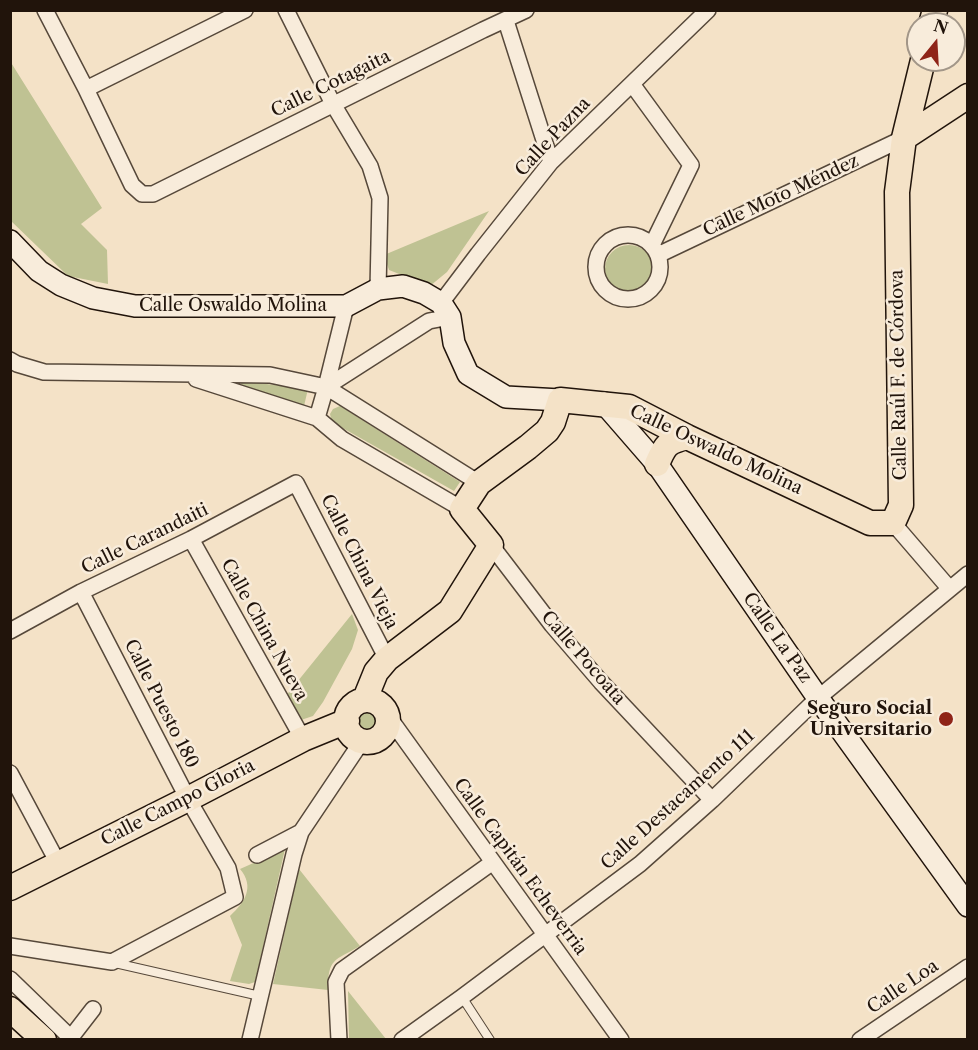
<!DOCTYPE html>
<meta charset="utf-8">
<style>
body{margin:0}
#map{position:relative;width:978px;height:1050px;overflow:hidden;background:#f4e2c7;font-family:"Libre Caslon Text",serif}
canvas{display:block}
.frame{position:absolute;inset:0;border:12px solid #21140b;pointer-events:none}
.north{position:absolute;left:906px;top:12px;width:60px;height:60px;box-sizing:border-box;background:#f8ecdb;border:2px solid #a29688;border-radius:50%;rotate:18deg;font-size:16px;font-weight:700;line-height:24px;text-align:center;color:#21140b}
.north::after{content:'';display:block;margin:auto;width:21px;height:27px;background:#8f2418;clip-path:polygon(50% 0,100% 100%,50% 72%,0 100%)}
</style>
<div id="map">
<canvas width="978" height="1050"></canvas>
<div class="frame"></div>
<div class="north">N</div>
</div>
<script>
const ctx = document.querySelector('canvas').getContext('2d');
ctx.lineJoin = 'round';
function paint(path, color) { ctx.fillStyle = color; ctx.fill(path, 'evenodd'); }
function trace(path, color, width, dash) { ctx.strokeStyle = color; ctx.lineWidth = width; ctx.lineCap = dash ? 'butt' : 'round'; ctx.setLineDash(dash || []); ctx.stroke(path); }
function label(font, color, halo, rows, align = 'center') {
  ctx.font = font + ' "Libre Caslon Text",serif'; ctx.lineWidth = 5; ctx.setLineDash([]); ctx.textBaseline = 'middle'; ctx.strokeStyle = halo; ctx.fillStyle = color; for (const [text, x, y, turn = 0] of rows) {
    ctx.save(); ctx.translate(x, y); ctx.rotate((+turn || 0) * Math.PI / 180); ctx.textAlign = isNaN(turn) ? turn : align; if (halo) ctx.strokeText(text, 0, 0); ctx.fillText(text, 0, 0); ctx.restore();
  }
}
paint(new Path2D(`
 M 10,61 L 102,208 L 81,224 L 107,250 L 108,284 L 68,276 L 11,221 Z
 M 489,211 L 447,272 L 430,286 L 389,270 L 384,255 Z
 M605 269a24 24 0 1 1 48 0a24 24 0 1 1-48 0Z
 M 241,381 L 308,389 L 304,406 L 241,386 Z
 M 340,406 L 460,482 L 454,491 L 332,422 L 330,414 L 333,409 Z
 M 352,614 L 358,630 L 352,649 L 323,702 L 313,716 L 301,720 L 285,697 Z
 M355 720a13 13 0 1 1 26 0a13 13 0 1 1-26 0Z
 M 285,849 L 255,982 L 249,984 L 230,981 L 242,945 L 230,916 C 245,902 255,887 240,869 Z
 M 299,869 L 360,946 C 334,961 328,958 328,990 L 273,984 Z
 M 348,991 L 386,1039 L 349,1039 Z`), '#bfc293');
const lane = new Path2D(`
 M 115,963 L 260,996
 M 462,997 L 490,1040`);
const street = new Path2D(`
 M 45,10 L 86,89 L 132,185 L 142,194 L 153,194 L 483,30 L 526,10
 M 286,10 L 333,104 L 370,166 L 380,198 L 378,289
 M 506,21 L 551,162
 M 632,84 L 691,165 L 652,245
 M 86,89 L 245,10
 M596 267a32 32 0 1 1 64 0a32 32 0 1 1-64 0Z
 M 658,255 L 904,138
 M 441,303 L 478,254 L 551,162 L 708,10
 M 10,360 L 17,364 L 44,372 L 270,375 L 326,387 L 479,483
 M 196,379 L 317,418 L 342,439 L 462,509
 M 326,387 L 429,321 L 450,317
 M 317,418 L 326,387 L 346,306
 M 893,523 L 949,588
 M 191,539 L 303,739
 M 491,545 L 552,625 L 601,682 L 712,800
 M 10,631 L 81,592 L 191,539 L 296,483 L 387,659
 M 388,716 L 621,1040
 M 10,773 L 58,863
 M 257,855 L 301,832
 M 10,946 L 112,962 L 235,897 L 228,868 L 188,799 L 81,592
 M 10,979 L 73,1040
 M 69,1040 L 93,1009
 M 250,1040 L 294,854 L 301,832 L 362,741
 M 339,1040 L 336,982 L 342,970 L 493,862
 M 402,1040 L 462,997 L 640,864 L 712,800 L 818,698 L 968,574
 M 860,1040 L 968,967`);
const secondary = new Path2D(`
 M 10,241 L 39,271 L 61,285 L 93,298 L 135,306 L 346,306 L 378,289 L 403,286 L 424,293 L 441,303 L 450,317 L 454,343 L 468,374 L 506,397 L 560,400
 M 604,403 L 657,464 L 818,698 L 968,906`);
const primary = new Path2D(`
 M 931,24 L 935,10
 M 904,138 L 968,96
 M 657,464 C 665,445 667,442 687,437
 M 365,699 L 376,672 L 387,659 L 450,611 L 491,545 L 462,509 L 479,483 L 528,447 L 547,431 L 553,422 L 560,400 L 629,407 L 687,437 L 870,523 L 893,523 L 901,505 L 897,192 L 904,138 L 923,60
 M346 721a21 21 0 1 1 42 0a21 21 0 1 1-42 0Z
 M 10,888 L 188,799 L 303,739 L 347,721
 M 10,1009 L 44,1040`);
trace(lane, '#56483a', 10);
trace(street, '#56483a', 18);
trace(secondary, '#21140b', 24);
trace(primary, '#21140b', 27);
trace(lane, '#f8ecdb', 8);
trace(street, '#f8ecdb', 15);
trace(secondary, '#f8ecdb', 21);
trace(primary, '#f4e2c7', 24);
for (const [x, y, r, color] of [
 [946,719,8,"#8f2418"]
]) { const dot = new Path2D(); dot.arc(x, y, r, 0, 2 * Math.PI); ctx.fillStyle = color; ctx.fill(dot); trace(dot, '#f8ecdb', 2); }
label('18px', '#21140b', '#f8ecdb', [
 ["Calle Cotagaita",331,84,-26],
 ["Calle Pazna",553,137,-47],
 ["Calle Moto Méndez",781,196,-25],
 ["Calle Oswaldo Molina",233,306],
 ["Calle Raúl F. de Córdova",899,375,-91],
 ["Calle Oswaldo Molina",716,450,25],
 ["Calle Carandaiti",145,539,-26],
 ["Calle China Vieja",359,562,63],
 ["Calle China Nueva",264,630,61],
 ["Calle La Paz",777,638,55],
 ["Calle Pocoata",583,658,49],
 ["Calle Puesto 180",161,704,63],
 ["Calle Destacamento 111",678,800,-42],
 ["Calle Campo Gloria",178,803,-27],
 ["Calle Capitán Echeverria",520,867,54],
 ["Calle Loa",903,987,-34]
]);
label('bold 18px', '#21140b', '#f8ecdb', [
 ["Seguro Social",932,709],
 ["Universitario",932,730]
], 'right');
</script>
